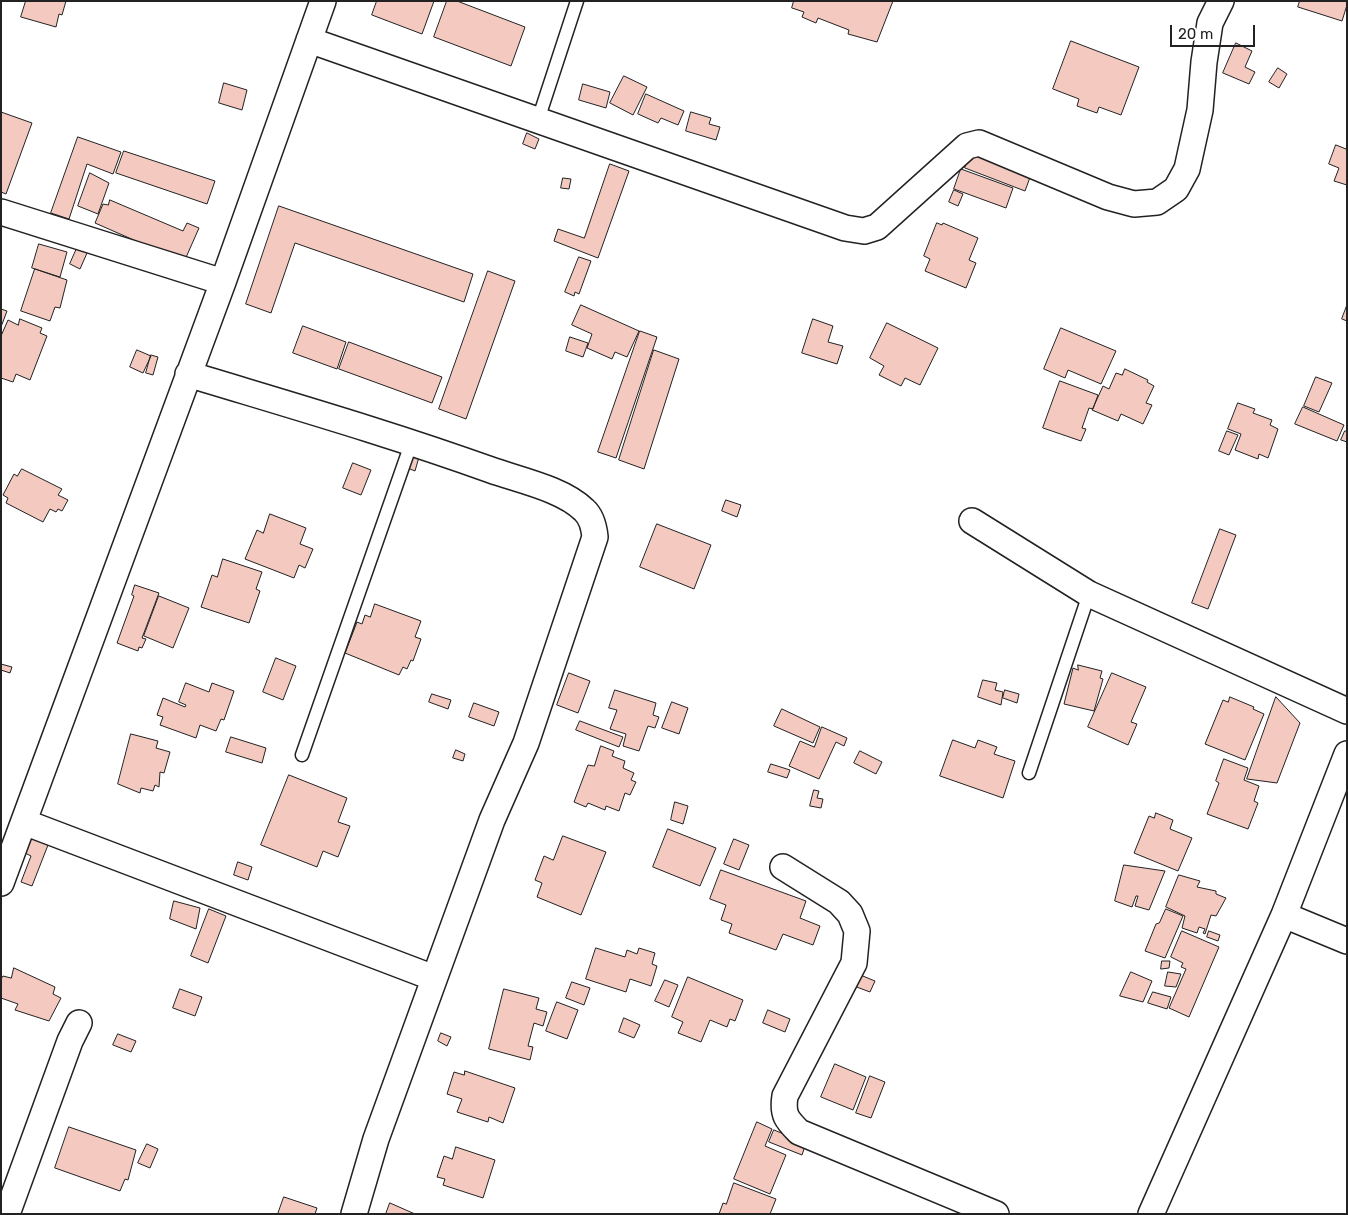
<!DOCTYPE html>
<style>
body{margin:0}
#map{position:relative;width:1348px;height:1215px;overflow:hidden;background:#fff;font-family:Rubik,sans-serif}
canvas{display:block}
.frame{position:absolute;inset:0;border:2px solid #222;pointer-events:none}
.scale{position:absolute;left:1170px;top:25px;width:85px;height:22px;box-sizing:border-box;border:2px solid #222;border-top:0;padding-left:6px;font-size:15px;line-height:18px;white-space:nowrap;color:#222;-webkit-text-stroke:4px #fff;paint-order:stroke}
</style>
<div id="map">
<canvas width="1348" height="1215"></canvas>
<div class="frame"></div>
<div class="scale">20 m</div>
</div>
<script>
const ctx = document.querySelector('canvas').getContext('2d');
ctx.lineJoin = 'round';
function paint(path, color) { ctx.fillStyle = color; ctx.fill(path, 'evenodd'); }
function trace(path, color, width, dash) { ctx.strokeStyle = color; ctx.lineWidth = width; ctx.lineCap = dash ? 'butt' : 'round'; ctx.setLineDash(dash || []); ctx.stroke(path); }
const building = new Path2D(`
 M 26,1 L 66,1 L 62,15 L 59,14 L 56,27 L 21,17 Z
 M 377,1 L 434,1 L 422,34 L 372,15 Z
 M 447,1 L 457,1 L 525,27 L 511,66 L 434,37 Z
 M 794,1 L 893,1 L 877,42 L 848,34 L 849,30 L 818,18 L 816,23 L 802,17 L 804,12 L 792,8 Z
 M 1300,1 L 1347,1 L 1347,5 L 1342,21 L 1298,7 Z
 M 1071,41 L 1139,67 L 1121,115 L 1099,107 L 1097,113 L 1077,106 L 1079,99 L 1053,89 Z
 M 1236,43 L 1252,51 L 1245,67 L 1255,72 L 1249,84 L 1223,73 Z
 M 1278,68 L 1287,74 L 1279,88 L 1269,82 Z
 M 624,76 L 647,87 L 633,115 L 610,103 Z
 M 224,83 L 247,90 L 242,110 L 219,103 Z
 M 583,84 L 610,92 L 606,108 L 579,100 Z
 M 646,94 L 684,111 L 678,125 L 661,118 L 658,123 L 638,114 Z
 M 1,112 L 32,123 L 6,194 L 1,192 Z
 M 691,112 L 711,118 L 709,124 L 720,127 L 716,140 L 686,131 Z
 M 527,133 L 539,139 L 535,149 L 523,144 Z
 M 78,137 L 121,152 L 113,174 L 87,164 L 69,219 L 51,213 Z
 M 1336,145 L 1346,149 L 1347,147 L 1347,185 L 1334,181 L 1339,168 L 1329,164 Z
 M 972,149 L 1032,172 L 1025,191 L 965,168 Z
 M 124,151 L 215,181 L 207,204 L 116,173 Z
 M 610,164 L 629,171 L 598,258 L 554,241 L 558,229 L 584,238 Z
 M 961,169 L 1013,188 L 1006,208 L 954,189 Z
 M 90,173 L 109,183 L 98,214 L 78,206 Z
 M 563,178 L 571,179 L 569,189 L 561,188 Z
 M 954,190 L 963,194 L 958,206 L 949,202 Z
 M 110,200 L 183,231 L 187,223 L 199,228 L 184,262 L 95,223 L 103,204 L 108,205 Z
 M 279,206 L 473,274 L 464,302 L 295,243 L 271,313 L 246,304 Z
 M 937,223 L 942,225 L 943,223 L 978,238 L 969,260 L 976,263 L 966,288 L 925,271 L 930,259 L 924,256 Z
 M 81,239 L 91,244 L 80,269 L 70,264 Z
 M 39,244 L 67,252 L 60,277 L 32,268 Z
 M 579,257 L 591,261 L 579,294 L 575,292 L 574,296 L 565,292 Z
 M 35,269 L 67,280 L 60,308 L 55,307 L 50,321 L 21,311 Z
 M 488,271 L 515,281 L 466,419 L 439,409 Z
 M 581,305 L 639,331 L 627,357 L 615,352 L 612,359 L 587,348 L 592,334 L 572,325 Z
 M 1347,305 L 1347,321 L 1342,319 Z
 M 1,309 L 7,311 L 1,327 Z
 M 20,319 L 42,328 L 40,333 L 47,336 L 30,380 L 16,374 L 13,382 L 1,378 L 1,336 L 8,320 L 18,325 Z
 M 813,319 L 833,326 L 828,342 L 843,346 L 837,364 L 802,353 Z
 M 887,323 L 938,348 L 920,385 L 905,378 L 901,386 L 879,375 L 884,366 L 870,358 Z
 M 303,326 L 346,342 L 337,369 L 293,353 Z
 M 1061,328 L 1116,351 L 1101,384 L 1068,370 L 1065,378 L 1044,369 Z
 M 640,331 L 657,337 L 616,458 L 598,452 Z
 M 570,337 L 588,343 L 583,357 L 566,351 Z
 M 349,342 L 442,377 L 432,403 L 339,369 Z
 M 137,350 L 151,356 L 143,373 L 130,367 Z
 M 654,350 L 679,359 L 644,469 L 619,460 Z
 M 151,355 L 158,357 L 153,375 L 146,373 Z
 M 1125,369 L 1148,380 L 1147,382 L 1154,386 L 1146,403 L 1152,405 L 1143,424 L 1121,414 L 1118,421 L 1092,410 L 1103,386 L 1109,389 L 1116,373 L 1122,375 Z
 M 1316,377 L 1332,383 L 1319,412 L 1304,406 Z
 M 1060,381 L 1098,395 L 1093,409 L 1089,408 L 1082,428 L 1086,429 L 1081,441 L 1043,428 Z
 M 1238,403 L 1255,409 L 1253,413 L 1272,420 L 1270,425 L 1278,429 L 1268,458 L 1259,454 L 1258,459 L 1235,450 L 1241,434 L 1228,429 Z
 M 1303,407 L 1344,425 L 1337,441 L 1295,424 Z
 M 1227,431 L 1238,435 L 1229,455 L 1219,451 Z
 M 1345,431 L 1347,431 L 1347,442 L 1341,440 Z
 M 406,453 L 419,457 L 415,471 L 402,466 Z
 M 353,463 L 371,470 L 361,495 L 343,488 Z
 M 22,469 L 62,489 L 58,495 L 68,500 L 62,511 L 58,509 L 56,512 L 50,509 L 43,522 L 6,503 L 8,498 L 3,495 L 14,474 L 17,476 Z
 M 726,500 L 741,505 L 737,517 L 722,511 Z
 M 270,514 L 306,528 L 300,544 L 313,549 L 305,568 L 299,565 L 294,578 L 245,559 L 257,530 L 263,533 Z
 M 657,524 L 711,545 L 694,589 L 640,567 Z
 M 1220,529 L 1236,535 L 1208,609 L 1192,603 Z
 M 223,559 L 262,572 L 256,589 L 260,591 L 249,623 L 201,607 L 212,575 L 217,577 Z
 M 135,585 L 159,593 L 142,638 L 146,639 L 142,648 L 139,647 L 138,651 L 117,643 L 134,596 L 132,595 Z
 M 159,596 L 189,608 L 173,648 L 144,636 Z
 M 375,604 L 421,621 L 415,637 L 421,639 L 413,661 L 411,660 L 407,669 L 403,667 L 399,675 L 345,653 L 357,622 L 362,624 L 365,615 L 370,617 Z
 M 276,658 L 296,666 L 283,700 L 263,692 Z
 M 1,664 L 12,667 L 10,673 L 1,670 Z
 M 1078,665 L 1102,671 L 1100,678 L 1103,679 L 1094,711 L 1064,704 L 1073,668 L 1078,670 Z
 M 569,673 L 590,681 L 578,713 L 557,705 Z
 M 1112,673 L 1146,687 L 1131,722 L 1137,724 L 1128,745 L 1088,727 Z
 M 983,680 L 997,683 L 995,690 L 1003,692 L 1001,705 L 978,697 Z
 M 186,683 L 209,692 L 212,683 L 234,691 L 224,720 L 221,719 L 216,731 L 200,725 L 196,738 L 160,725 L 163,717 L 157,715 L 163,698 L 185,707 L 186,705 L 179,702 Z
 M 615,690 L 656,703 L 653,715 L 659,717 L 655,728 L 648,726 L 639,751 L 623,746 L 626,734 L 610,729 L 617,710 L 609,708 Z
 M 1005,690 L 1019,694 L 1017,703 L 1003,698 Z
 M 432,694 L 451,700 L 448,709 L 429,702 Z
 M 1230,697 L 1254,707 L 1253,709 L 1264,714 L 1245,760 L 1205,744 L 1223,700 L 1228,702 Z
 M 1276,697 L 1300,723 L 1277,783 L 1247,779 Z
 M 672,702 L 688,708 L 679,734 L 662,728 Z
 M 474,703 L 499,712 L 494,726 L 469,717 Z
 M 782,709 L 820,727 L 813,743 L 774,726 Z
 M 580,721 L 623,737 L 619,747 L 576,730 Z
 M 822,727 L 847,738 L 844,746 L 836,742 L 819,779 L 789,766 L 800,741 L 814,747 Z
 M 131,734 L 158,741 L 156,748 L 170,752 L 164,773 L 160,772 L 159,787 L 155,785 L 153,791 L 141,788 L 140,793 L 118,784 Z
 M 231,737 L 266,748 L 262,763 L 226,752 Z
 M 953,740 L 975,748 L 978,740 L 997,747 L 994,754 L 1015,761 L 1003,798 L 940,776 Z
 M 601,746 L 614,751 L 612,756 L 625,761 L 623,768 L 634,773 L 631,780 L 636,782 L 630,795 L 625,793 L 619,811 L 606,806 L 605,810 L 588,803 L 586,807 L 574,802 L 588,765 L 594,766 Z
 M 456,750 L 465,754 L 463,761 L 453,758 Z
 M 860,751 L 882,762 L 876,774 L 854,763 Z
 M 1224,759 L 1248,768 L 1244,780 L 1259,786 L 1254,801 L 1258,803 L 1248,829 L 1207,814 L 1219,783 L 1216,781 Z
 M 771,764 L 790,770 L 787,778 L 768,772 Z
 M 289,775 L 347,798 L 338,822 L 350,826 L 338,857 L 323,851 L 317,867 L 261,845 Z
 M 814,790 L 819,791 L 817,798 L 823,799 L 821,808 L 810,806 Z
 M 675,802 L 688,806 L 683,824 L 671,820 Z
 M 1156,813 L 1173,820 L 1170,829 L 1192,838 L 1178,871 L 1134,853 L 1149,816 L 1154,818 Z
 M 668,829 L 716,848 L 700,886 L 653,867 Z
 M 563,836 L 606,852 L 581,915 L 537,897 L 542,883 L 535,880 L 544,856 L 553,860 Z
 M 31,838 L 48,845 L 32,886 L 21,882 L 31,856 L 25,853 Z
 M 734,839 L 749,845 L 739,870 L 724,864 Z
 M 238,862 L 252,867 L 248,880 L 234,875 Z
 M 1124,865 L 1165,871 L 1149,910 L 1135,906 L 1138,896 L 1136,896 L 1132,907 L 1115,901 Z
 M 721,870 L 806,901 L 800,918 L 820,926 L 813,945 L 783,934 L 776,950 L 729,933 L 732,924 L 721,920 L 726,905 L 710,899 Z
 M 1179,875 L 1200,881 L 1197,887 L 1216,891 L 1216,894 L 1226,898 L 1216,916 L 1211,915 L 1205,934 L 1203,933 L 1205,929 L 1199,927 L 1197,933 L 1182,928 L 1185,916 L 1166,907 Z
 M 174,901 L 200,908 L 196,929 L 170,919 Z
 M 209,909 L 226,916 L 208,963 L 191,956 Z
 M 1166,909 L 1183,916 L 1165,958 L 1145,951 L 1156,924 L 1159,923 Z
 M 1182,931 L 1219,947 L 1189,1017 L 1169,1008 L 1186,969 L 1181,967 L 1183,963 L 1171,957 Z
 M 1209,931 L 1220,935 L 1218,941 L 1207,937 Z
 M 596,948 L 625,957 L 627,950 L 637,954 L 639,948 L 655,953 L 652,964 L 657,966 L 651,986 L 630,979 L 626,992 L 586,979 Z
 M 1162,961 L 1170,961 L 1169,968 L 1161,969 Z
 M 14,968 L 55,987 L 53,994 L 61,998 L 49,1021 L 15,1010 L 18,1004 L 1,998 L 1,979 L 3,976 L 11,978 Z
 M 1131,972 L 1152,981 L 1143,1002 L 1120,996 Z
 M 1168,972 L 1181,974 L 1176,987 L 1165,986 Z
 M 858,974 L 875,981 L 870,992 L 854,986 Z
 M 688,977 L 743,1000 L 735,1021 L 730,1019 L 727,1027 L 710,1020 L 701,1042 L 678,1033 L 683,1022 L 672,1017 Z
 M 665,980 L 678,985 L 669,1007 L 655,1001 Z
 M 572,982 L 590,988 L 584,1005 L 566,998 Z
 M 180,989 L 202,997 L 195,1016 L 173,1008 Z
 M 504,989 L 539,998 L 536,1009 L 547,1012 L 543,1026 L 534,1023 L 528,1046 L 533,1047 L 530,1060 L 489,1049 Z
 M 1153,992 L 1171,997 L 1167,1009 L 1148,1003 Z
 M 557,1002 L 578,1010 L 567,1039 L 546,1031 Z
 M 768,1010 L 790,1019 L 785,1032 L 763,1023 Z
 M 624,1018 L 640,1025 L 634,1038 L 619,1032 Z
 M 441,1033 L 451,1037 L 447,1046 L 438,1041 Z
 M 118,1034 L 136,1041 L 131,1052 L 113,1045 Z
 M 835,1064 L 866,1077 L 853,1110 L 821,1097 Z
 M 465,1071 L 515,1088 L 503,1123 L 489,1117 L 488,1122 L 457,1112 L 462,1099 L 447,1094 L 454,1072 L 464,1075 Z
 M 870,1076 L 885,1082 L 871,1118 L 856,1113 Z
 M 757,1122 L 772,1129 L 765,1146 L 786,1155 L 770,1194 L 734,1179 Z
 M 69,1127 L 136,1150 L 128,1180 L 125,1179 L 120,1191 L 55,1168 Z
 M 774,1130 L 806,1143 L 802,1155 L 769,1142 Z
 M 147,1144 L 158,1149 L 150,1168 L 138,1163 Z
 M 456,1147 L 495,1160 L 483,1198 L 443,1185 L 445,1179 L 437,1177 L 444,1156 L 452,1159 Z
 M 734,1183 L 776,1199 L 770,1214 L 719,1214 L 723,1203 L 726,1204 Z
 M 284,1197 L 317,1208 L 315,1214 L 278,1214 Z
 M 390,1203 L 415,1214 L 386,1214 Z`);
paint(building, '#f3c9c0');
trace(building, '#222', 1);
const lane = new Path2D(`
 M 538,120 L 577,1
 M 302,755 L 412,441
 M 1029,773 L 1089,594`);
const street = new Path2D(`
 M 309,40 L 845,228 L 864,231 L 877,227 L 967,146 L 979,143 L 1108,197 L 1134,204 L 1157,202 L 1176,189 L 1187,169 L 1200,110 L 1204,62 L 1210,23 L 1221,1
 M 1,212 L 223,282
 M 188,374 C 290,405 391,434 491,470 C 519,480 563,489 584,510 C 592,517 594,527 595,537 L 526,743 L 492,820 L 376,1139 L 354,1214
 M 972,521 L 1089,594 L 1347,711
 M 24,822 L 434,978
 M 783,867 L 839,902 L 850,914 L 857,931 L 854,963 L 785,1096 C 782,1115 787,1120 799,1132 L 996,1214
 M 1,883 L 223,282 L 323,1
 M 1284,915 L 1347,941
 M 7,1214 L 70,1041 L 79,1023
 M 1151,1214 L 1284,915 L 1347,754`);
trace(lane, '#222', 15);
trace(street, '#222', 28);
trace(lane, '#fff', 12);
trace(street, '#fff', 25);
</script>
